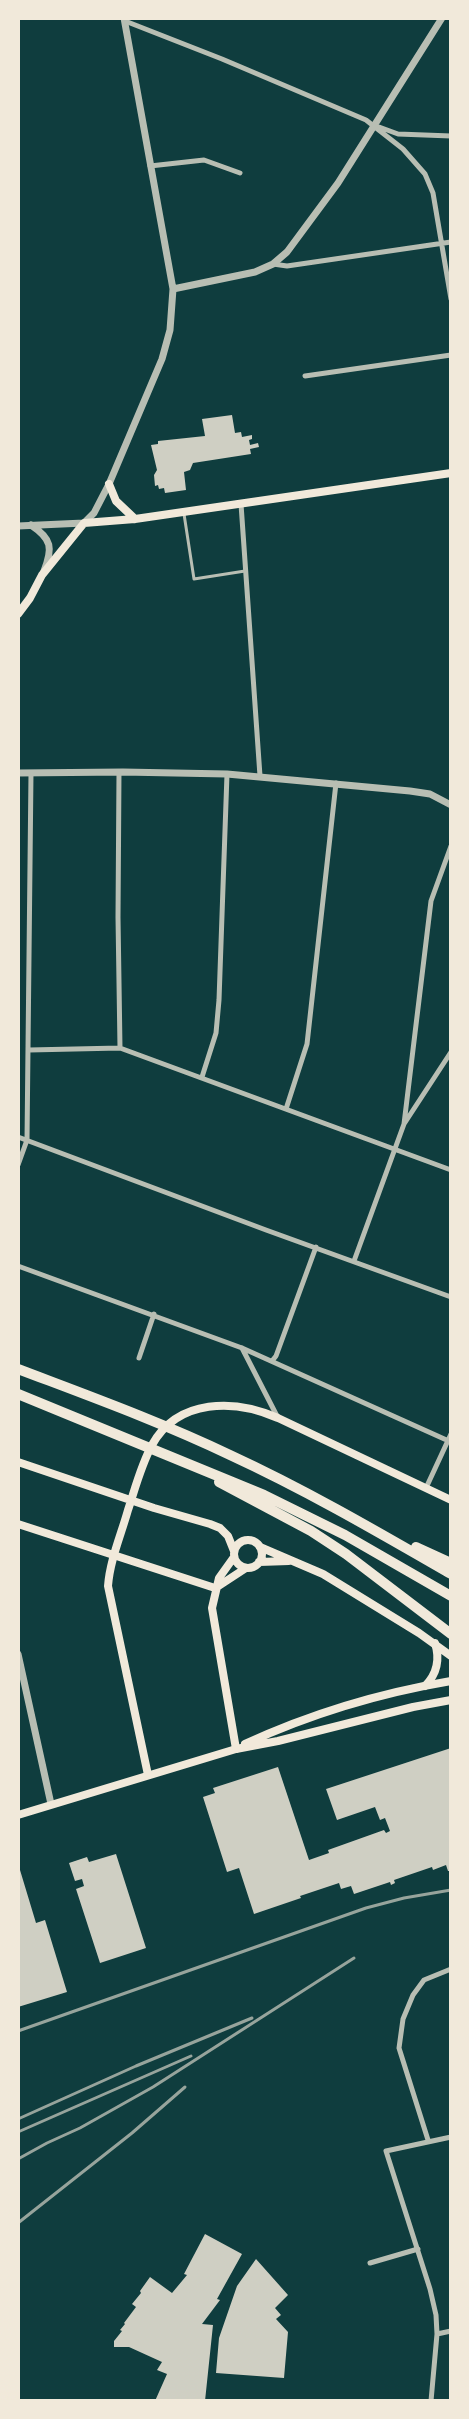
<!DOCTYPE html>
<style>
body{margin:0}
#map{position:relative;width:469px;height:2419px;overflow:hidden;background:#0f3d3e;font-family:"Public Sans",sans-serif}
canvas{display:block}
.frame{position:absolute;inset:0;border:20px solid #f1e9da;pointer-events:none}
</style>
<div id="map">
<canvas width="469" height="2419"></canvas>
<div class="frame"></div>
</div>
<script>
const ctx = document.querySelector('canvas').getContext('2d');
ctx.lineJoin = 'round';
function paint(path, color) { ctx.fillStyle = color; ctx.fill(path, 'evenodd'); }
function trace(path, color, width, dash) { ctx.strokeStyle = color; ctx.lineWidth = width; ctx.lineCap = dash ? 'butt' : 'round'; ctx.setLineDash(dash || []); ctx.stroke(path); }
paint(new Path2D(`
 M 232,415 L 235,433 L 241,432 L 242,437 L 252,435 L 252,439 L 249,440 L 250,445 L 258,443 L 259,447 L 250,449 L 251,454 L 193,463 L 190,470 L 184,472 L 186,490 L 165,493 L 164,488 L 159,489 L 158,485 L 155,486 L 154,475 L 157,470 L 151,445 L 158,444 L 158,441 L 205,436 L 202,419 Z
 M 451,1748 L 451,1794 L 449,1795 L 451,1802 L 451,1871 L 448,1871 L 446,1865 L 433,1870 L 432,1867 L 394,1880 L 395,1883 L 391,1885 L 390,1882 L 354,1894 L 351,1886 L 341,1889 L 339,1883 L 300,1896 L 301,1898 L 254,1914 L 239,1868 L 227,1872 L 203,1797 L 215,1793 L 213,1788 L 278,1767 L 309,1860 L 329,1853 L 328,1850 L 384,1830 L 386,1833 L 390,1831 L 385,1818 L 380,1820 L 375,1807 L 337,1820 L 326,1789 Z
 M 116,1854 L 146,1948 L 100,1963 L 76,1889 L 84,1886 L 82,1879 L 75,1881 L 69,1863 L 87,1857 L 89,1862 Z
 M 20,1870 L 36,1923 L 45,1920 L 67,1992 L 18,2007 L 18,1871 Z
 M 205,2234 L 242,2254 L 217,2299 L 220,2300 L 202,2324 L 213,2325 L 205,2401 L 155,2401 L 167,2374 L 157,2370 L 162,2362 L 129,2347 L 114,2347 L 114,2341 L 122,2331 L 120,2330 L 125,2324 L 124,2323 L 136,2307 L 132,2304 L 141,2293 L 140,2291 L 150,2277 L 172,2293 L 187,2275 L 184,2274 Z
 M 256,2259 L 288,2295 L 275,2308 L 281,2315 L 276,2319 L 288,2332 L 284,2378 L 216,2373 L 219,2338 L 237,2286 Z`), '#cfcfc3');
trace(new Path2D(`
 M 184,514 L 194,579 L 245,571`), '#b8beb3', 3);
trace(new Path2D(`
 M 125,21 L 222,59 L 366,120 L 403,149 L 425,174 L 433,193 L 451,299
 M 379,127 L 398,134 L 451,136
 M 150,166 L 204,160 L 240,173
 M 273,264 L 287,266 L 451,242
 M 305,376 L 451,355
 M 241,504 L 260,776
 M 119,772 L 118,917 L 120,1048
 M 29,1050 L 120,1048 L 451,1170
 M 202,1077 L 216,1033 L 219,1000 L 227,774
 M 286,1109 L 307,1044 L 336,783
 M 404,1124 L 431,901 L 451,846
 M 18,1137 L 266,1230 L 451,1297
 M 18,1165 L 27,1140 L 31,773
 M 354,1261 L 404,1124 L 451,1052
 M 18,1266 L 242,1348 L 451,1442
 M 242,1348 L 278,1418
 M 139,1358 L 154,1314
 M 272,1361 L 276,1356 L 316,1247
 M 426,1488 L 451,1434
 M 428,2140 L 399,2048 L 403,2019 L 413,1995 L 424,1980 L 451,1969
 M 370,2263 L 418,2249
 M 437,2334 L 436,2315 L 430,2289 L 386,2151 L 451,2137
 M 431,2401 L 437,2334 L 451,2331`), '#b8beb3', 5);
trace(new Path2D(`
 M 173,289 L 255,272 L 273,264 L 287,252 L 338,183 L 442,18
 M 31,525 C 52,539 53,548 44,571
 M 18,526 L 84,523 L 94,513 L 109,484 L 162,359 L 170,330 L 173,289 L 124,18
 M 18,773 L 123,772 L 227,774 L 410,791 L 430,794 L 451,805
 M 18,1654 L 51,1804`), '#b8beb3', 7);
trace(new Path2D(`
 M 109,484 L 116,501 L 135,519
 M 18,614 L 30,598 L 42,575 L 84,523 L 135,519 L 451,473
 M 18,1462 L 154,1508 L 210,1524 L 220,1528 L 228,1536 L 234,1551
 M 18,1524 L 215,1588
 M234 1554a14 14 0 1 1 28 0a14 14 0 1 1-28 0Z
 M 260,1547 L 323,1574 L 419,1633 L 451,1656
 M 234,1557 L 219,1578 L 212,1608 L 236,1749
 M 259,1562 L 289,1561
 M 217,1587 L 246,1568
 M 425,1686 C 437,1674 440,1659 435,1643
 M 148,1775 L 108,1586 C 110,1560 121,1535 128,1510 C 135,1489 141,1465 152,1445 C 178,1398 235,1399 278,1418 L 451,1500`), '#f1e9da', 8);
trace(new Path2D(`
 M 245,1744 C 310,1714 380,1693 451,1681
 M 18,1815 L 236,1749 L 278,1741 L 413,1707 L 451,1700`), '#f1e9da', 8);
trace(new Path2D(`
 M 18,1369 C 89,1396 161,1422 230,1455 C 306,1490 378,1532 451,1574
 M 18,1394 L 264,1495 L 345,1535 L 451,1596
 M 219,1482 L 311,1531 L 346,1554 L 451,1634
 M 416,1547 L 451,1563`), '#f1e9da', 10);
trace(new Path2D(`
 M 18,2031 L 366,1908 L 404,1898 L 451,1890
 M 18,2119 L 136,2066 L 252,2018
 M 18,2132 L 191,2056
 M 18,2159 L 47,2143 L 80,2128 L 153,2087 L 354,1958
 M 18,2223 L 132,2133 L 185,2087`), '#97a49c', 3);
</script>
